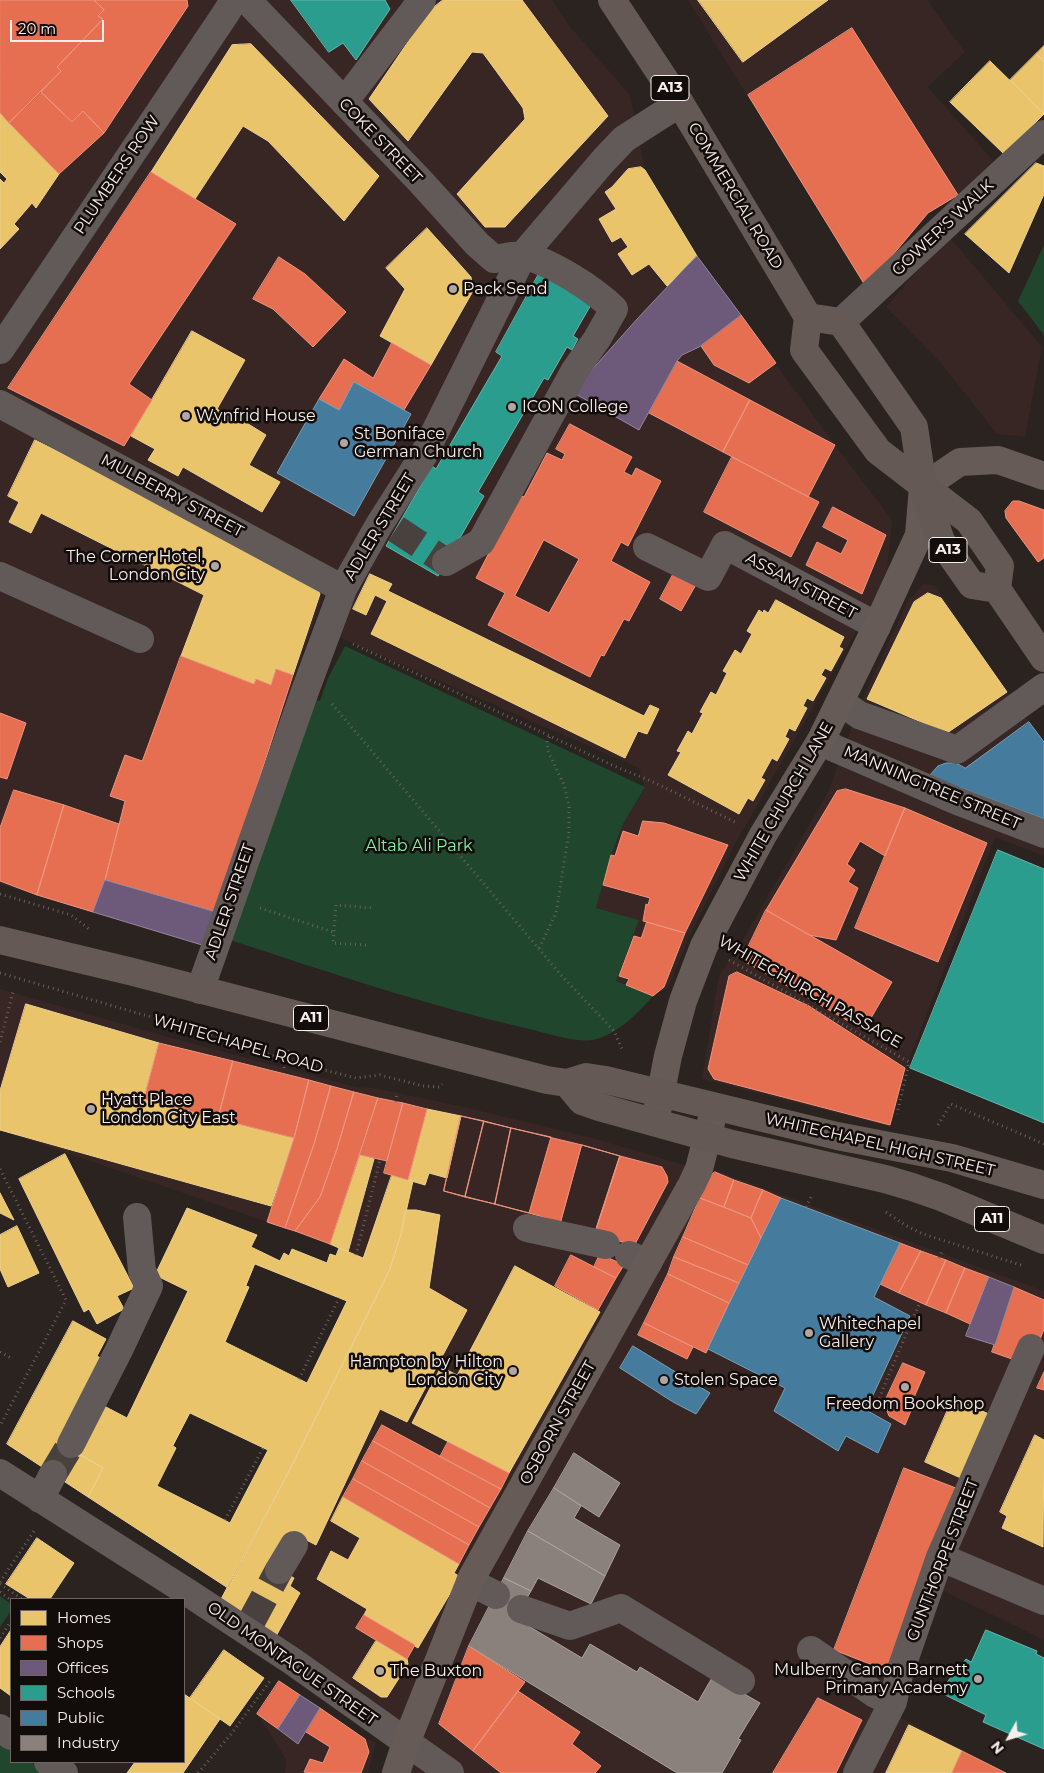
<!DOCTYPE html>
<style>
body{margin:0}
#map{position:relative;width:1044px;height:1773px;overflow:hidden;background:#2a2320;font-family:Montserrat,sans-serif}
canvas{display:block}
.legend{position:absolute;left:10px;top:1598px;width:175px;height:165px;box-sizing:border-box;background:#120c0a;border:1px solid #6e6664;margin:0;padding:6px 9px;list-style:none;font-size:15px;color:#f7eeeb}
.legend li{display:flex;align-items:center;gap:10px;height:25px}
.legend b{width:25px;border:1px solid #6e6664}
.north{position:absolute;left:984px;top:1713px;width:50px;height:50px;-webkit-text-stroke:4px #120c0a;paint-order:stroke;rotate:231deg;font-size:14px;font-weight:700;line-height:20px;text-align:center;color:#f7eeeb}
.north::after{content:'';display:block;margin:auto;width:18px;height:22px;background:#f7eeeb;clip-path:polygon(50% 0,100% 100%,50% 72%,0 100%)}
.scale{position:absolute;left:10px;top:20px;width:94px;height:22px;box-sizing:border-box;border:2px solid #f7eeeb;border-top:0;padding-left:6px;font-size:15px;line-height:18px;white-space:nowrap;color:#f7eeeb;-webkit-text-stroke:4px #120c0a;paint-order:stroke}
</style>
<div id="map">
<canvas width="1044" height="1773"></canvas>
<ul class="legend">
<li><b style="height:14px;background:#e9c46a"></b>Homes</li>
<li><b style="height:14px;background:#e76f51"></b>Shops</li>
<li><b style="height:14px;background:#6d597a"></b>Offices</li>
<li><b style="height:14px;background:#2a9d8f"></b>Schools</li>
<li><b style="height:14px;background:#457b9d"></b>Public</li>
<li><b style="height:14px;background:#8a817c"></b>Industry</li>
</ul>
<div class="north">N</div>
<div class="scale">20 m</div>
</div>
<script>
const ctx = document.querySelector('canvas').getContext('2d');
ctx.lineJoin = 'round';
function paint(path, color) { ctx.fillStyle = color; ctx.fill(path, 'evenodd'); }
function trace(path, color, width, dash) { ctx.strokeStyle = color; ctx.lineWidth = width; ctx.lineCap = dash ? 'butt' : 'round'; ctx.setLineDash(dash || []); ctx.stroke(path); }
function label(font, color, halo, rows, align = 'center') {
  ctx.font = font + ' Montserrat,sans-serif'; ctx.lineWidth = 5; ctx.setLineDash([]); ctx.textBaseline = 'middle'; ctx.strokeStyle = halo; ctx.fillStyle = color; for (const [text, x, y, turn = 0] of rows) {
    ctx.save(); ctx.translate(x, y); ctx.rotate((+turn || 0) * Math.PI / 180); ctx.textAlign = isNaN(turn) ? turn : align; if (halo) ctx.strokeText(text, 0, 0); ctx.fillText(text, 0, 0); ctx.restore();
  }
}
paint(new Path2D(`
 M 0,0 L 552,0 L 572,29 L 630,95 L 645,170 L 697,256 L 835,445 L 892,520 L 886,579 L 734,846 L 690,935 L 668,988 L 653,996 L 616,981 L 639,920 L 596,908 L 611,855 L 623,824 L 645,788 L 639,768 L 327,632 L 344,588 L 0,405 Z
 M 688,0 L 927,0 L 965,52 L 928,87 L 1002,171 L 928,213 L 866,287 Z
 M 948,235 L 1042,347 L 1025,437 L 997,434 L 940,362 L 886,307 Z
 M 0,417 L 316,580 L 322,599 L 203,946 L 0,884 Z
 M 923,584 L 936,586 L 1007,692 L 1044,742 L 1044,856 L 995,837 L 906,1068 L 891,1127 L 702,1079 L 719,975 L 737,950 L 828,792 L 863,697 L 908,601 Z
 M 0,989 L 161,1035 L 356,1087 L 374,1088 L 460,1106 L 592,1138 L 699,1169 L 712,1169 L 1044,1291 L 1044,1640 L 941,1590 L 900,1717 L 1006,1773 L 401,1773 L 406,1743 L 292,1661 L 228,1588 L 401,1234 L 413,1182 L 392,1175 L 363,1258 L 285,1228 L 0,1130 Z
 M 279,1681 L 365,1739 L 376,1742 L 368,1773 L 285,1773 L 286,1759 L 257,1714 Z`), '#382624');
paint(new Path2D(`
 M 1044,245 L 1044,335 L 1018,301 Z
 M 345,646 L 645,787 L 623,824 L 611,855 L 596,908 L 639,920 L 616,981 L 653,996 C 637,1014 617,1035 592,1040 C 573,1043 544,1032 525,1028 C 425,1005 328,972 230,940 L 314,700 L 320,701 L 328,678 Z
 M 0,1596 L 11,1604 L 11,1611 L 0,1627 Z
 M 0,1738 L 11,1747 L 11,1762 L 31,1762 L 45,1773 L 0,1773 Z`), '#20472d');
const homes = new Path2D(`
 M 443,0 L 522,0 L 608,116 L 505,227 L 485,227 L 457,194 L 525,119 L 523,108 L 483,53 L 472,52 L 408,141 L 369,99 L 429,11 Z
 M 698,0 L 828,0 L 743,62 Z
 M 251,44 L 379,176 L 344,221 L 268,141 L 243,126 L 195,199 L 151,172 L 232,45 Z
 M 1044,46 L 1044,61 L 1036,54 Z
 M 1036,54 L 1044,61 L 1044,114 L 1010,80 Z
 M 990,61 L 1044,114 L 1004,154 L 950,102 Z
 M 0,113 L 59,174 L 36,208 L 32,203 L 14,224 L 19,229 L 0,249 L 0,179 L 4,183 L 7,179 L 0,172 Z
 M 1036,163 L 1044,166 L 1044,194 L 1009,273 L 965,234 Z
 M 641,167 L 645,170 L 697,256 L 667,286 L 649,264 L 632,275 L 618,254 L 628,247 L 621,237 L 612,242 L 599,219 L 616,209 L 605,192 L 612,187 L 628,169 Z
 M 427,228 L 471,277 L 473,291 L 431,365 L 380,336 L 405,289 L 386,268 Z
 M 192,331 L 245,360 L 217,409 L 243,425 L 245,422 L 266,435 L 249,465 L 280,482 L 262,512 L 183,467 L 178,476 L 148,460 L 155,449 L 131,436 Z
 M 35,440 L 313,579 L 320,594 L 293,675 L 276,669 L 271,685 L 256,679 L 254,684 L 181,656 L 204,595 L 41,513 L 31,533 L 9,522 L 19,502 L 8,496 Z
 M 370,574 L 392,584 L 388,591 L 644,716 L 650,705 L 659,709 L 647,734 L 638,731 L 625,758 L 371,634 L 387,601 L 375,595 L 366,615 L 353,609 Z
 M 928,593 L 941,598 L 1007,692 L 947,733 L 867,699 L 914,602 Z
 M 776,600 L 844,637 L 839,647 L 843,649 L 831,671 L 825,668 L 821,675 L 826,678 L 813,701 L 807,698 L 803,706 L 807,708 L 795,731 L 789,728 L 785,737 L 789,739 L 777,761 L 772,758 L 761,778 L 765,780 L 753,801 L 748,798 L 739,814 L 668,775 L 681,752 L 677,751 L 688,731 L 692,734 L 703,713 L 700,712 L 711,692 L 716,695 L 727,673 L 723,671 L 735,650 L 741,654 L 752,634 L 747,631 L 759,610 L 763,613 L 764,610 L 768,613 Z
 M 26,1004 L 159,1043 L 144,1099 L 294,1138 L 271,1206 L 0,1130 L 0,1091 Z
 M 427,1109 L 461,1116 L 447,1178 L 429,1173 L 425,1185 L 408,1180 Z
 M 65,1154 L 134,1288 L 117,1296 L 124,1309 L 97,1324 L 89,1309 L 84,1312 L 19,1179 Z
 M 360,1155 L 374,1159 L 348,1252 L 330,1244 Z
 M 392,1175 L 413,1181 L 401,1234 L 390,1269 L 289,1471 L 228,1588 L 88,1497 L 103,1468 L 79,1454 L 104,1406 L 127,1418 L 188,1291 L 155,1275 L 187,1208 L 257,1235 L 251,1247 L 280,1261 L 284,1253 L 289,1256 L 292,1249 L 327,1263 L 330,1254 L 336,1256 L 339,1248 L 363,1258 ZM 255,1264 L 347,1301 L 307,1383 L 225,1342 L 249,1287 L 246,1286 ZM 190,1413 L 268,1450 L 230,1523 L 157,1486 L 176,1448 L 173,1446 Z
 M 0,1193 L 14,1220 L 0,1213 Z
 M 406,1210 L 416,1210 L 440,1215 L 429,1288 L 467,1310 L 407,1422 L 380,1409 L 316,1545 L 289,1531 L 270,1566 L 294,1578 L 290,1586 L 300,1593 L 275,1638 L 220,1601 L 289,1471 L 390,1269 L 401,1234 Z
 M 17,1226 L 39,1273 L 8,1287 L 0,1269 L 0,1235 Z
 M 515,1266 L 600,1312 L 509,1473 L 412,1423 L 441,1367 L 457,1375 Z
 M 73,1321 L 106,1339 L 97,1356 L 102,1359 L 59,1437 L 81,1450 L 79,1454 L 103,1468 L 88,1497 L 7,1444 Z
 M 953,1398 L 991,1415 L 963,1479 L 925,1462 Z
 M 1035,1435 L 1044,1440 L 1043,1547 L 1002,1528 L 1007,1516 L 1000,1512 Z
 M 343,1497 L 459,1564 L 454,1573 L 462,1578 L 453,1593 L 451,1592 L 418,1648 L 364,1615 L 367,1609 L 317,1579 L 331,1551 L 348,1560 L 360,1538 L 331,1521 Z
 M 37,1538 L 74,1563 L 50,1599 L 30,1599 L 6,1584 Z
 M 11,1630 L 11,1696 L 0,1688 L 0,1647 Z
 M 376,1641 L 407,1659 L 408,1664 L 387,1697 L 381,1697 L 353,1678 Z
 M 224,1650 L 264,1678 L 230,1726 L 190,1698 Z
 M 184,1694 L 220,1719 L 183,1773 L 127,1773 L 135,1762 L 184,1762 Z
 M 909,1725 L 962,1751 L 952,1773 L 886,1773 Z`);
paint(homes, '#e9c46a');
trace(homes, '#edd191', 1);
const shops = new Path2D(`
 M 0,0 L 94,0 L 104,10 L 98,16 L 103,19 L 57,67 L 61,71 L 9,123 L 0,113 Z
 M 94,0 L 187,0 L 188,6 L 104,133 L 83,111 L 72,122 L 41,92 L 61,71 L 57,67 L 103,19 L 98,16 L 104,10 Z
 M 852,28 L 958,195 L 928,213 L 866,287 L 748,95 Z
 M 41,92 L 72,122 L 83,111 L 104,133 L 59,174 L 9,123 Z
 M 151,172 L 236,224 L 129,384 L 152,400 L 124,446 L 8,388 Z
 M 279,257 L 305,274 L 346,312 L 313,347 L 273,309 L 253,299 Z
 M 741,315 L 776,363 L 749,383 L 714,365 L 701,346 Z
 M 392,343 L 431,365 L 404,410 L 354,382 L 339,410 L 319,399 L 344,359 L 373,378 Z
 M 677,361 L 750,400 L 723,452 L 649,413 Z
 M 750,400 L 835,445 L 808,497 L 723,452 Z
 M 570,424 L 632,457 L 624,472 L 632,476 L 636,468 L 661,481 L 628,546 L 621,542 L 611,561 L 650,582 L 629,621 L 624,619 L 604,656 L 601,655 L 590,677 L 488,625 L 505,593 L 476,578 L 519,495 L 524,497 L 547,453 L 562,460 L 565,454 L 556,449 ZM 544,540 L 579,559 L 549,613 L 515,596 Z
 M 732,457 L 819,502 L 791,557 L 704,512 Z
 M 1013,501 L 1019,501 L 1044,510 L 1044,558 L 1038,562 L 1006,518 L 1005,511 Z
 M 833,507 L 886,535 L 862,594 L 806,565 L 817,542 L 841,554 L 848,540 L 823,527 Z
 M 676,569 L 698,581 L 681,611 L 660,599 Z
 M 181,656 L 254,684 L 256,679 L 271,685 L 276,669 L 293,675 L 216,912 L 105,880 L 125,801 L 110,796 L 125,755 L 142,761 Z
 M 0,713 L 26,723 L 7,779 L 0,777 Z
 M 846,789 L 905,808 L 885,856 L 860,841 L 847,864 L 855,870 L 848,882 L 858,888 L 836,940 L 809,935 L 766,910 L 837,791 Z
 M 14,790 L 64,805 L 37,895 L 0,881 L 0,828 Z
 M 64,805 L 119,824 L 105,880 L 93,912 L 37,895 Z
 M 905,808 L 987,843 L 938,962 L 855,928 Z
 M 643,821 L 664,823 L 728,845 L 685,933 L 643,921 L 646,904 L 648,905 L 650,898 L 603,885 L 611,855 L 615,856 L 623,831 L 638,836 Z
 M 766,910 L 892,982 L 864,1030 L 742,960 Z
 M 647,922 L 685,933 L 664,987 L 653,996 L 626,985 L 629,979 L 619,976 L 634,936 L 641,938 Z
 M 737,972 L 809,1006 L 905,1068 L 890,1125 L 714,1079 L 708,1069 L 729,976 Z
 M 159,1043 L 233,1061 L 218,1119 L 144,1099 Z
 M 233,1061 L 309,1080 L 294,1138 L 218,1119 Z
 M 309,1080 L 331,1086 L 314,1144 L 285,1228 L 267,1222 L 294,1138 Z
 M 331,1086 L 354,1092 L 337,1149 L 320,1197 L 295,1231 L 285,1228 L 314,1144 Z
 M 354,1092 L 378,1098 L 330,1244 L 295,1231 L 320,1197 L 337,1149 Z
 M 378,1098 L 403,1103 L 387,1161 L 360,1155 Z
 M 403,1103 L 427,1109 L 408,1180 L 384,1173 Z
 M 461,1116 L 582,1145 L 620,1156 L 595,1233 L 529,1213 L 444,1191 Z
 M 461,1116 L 484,1121 L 465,1197 L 444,1191 Z
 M 484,1121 L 511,1128 L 495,1204 L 465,1197 Z
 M 511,1128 L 551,1137 L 529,1213 L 495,1204 Z
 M 582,1145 L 620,1156 L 595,1233 L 561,1222 Z
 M 620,1156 L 662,1167 L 667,1176 L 668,1182 L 634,1246 L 595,1233 Z
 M 715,1172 L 734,1180 L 724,1207 L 700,1198 L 711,1175 Z
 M 734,1180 L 763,1190 L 751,1218 L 724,1207 Z
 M 763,1190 L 781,1198 L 761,1238 L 751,1218 Z
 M 700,1198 L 751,1218 L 761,1238 L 748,1265 L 683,1237 Z
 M 683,1237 L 748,1265 L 739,1283 L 674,1257 Z
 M 900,1243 L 921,1251 L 899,1293 L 880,1284 Z
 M 921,1251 L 946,1260 L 926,1305 L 899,1293 Z
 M 600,1254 L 624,1265 L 616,1278 L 594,1267 Z
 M 571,1255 L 616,1278 L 598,1310 L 555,1286 Z
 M 674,1257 L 739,1283 L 729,1303 L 668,1274 Z
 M 946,1260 L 965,1268 L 946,1313 L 926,1305 Z
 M 965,1268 L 989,1277 L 970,1324 L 946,1313 Z
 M 668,1274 L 729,1303 L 706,1353 L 644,1323 Z
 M 1014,1287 L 1044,1300 L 1044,1329 L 1036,1350 L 1012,1359 L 992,1352 Z
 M 644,1323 L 693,1347 L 687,1359 L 638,1335 Z
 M 903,1363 L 925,1372 L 912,1402 L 913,1406 L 905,1425 L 889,1416 L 884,1403 Z
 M 1044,1372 L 1044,1390 L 1037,1388 Z
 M 382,1425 L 501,1489 L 490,1508 L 373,1441 Z
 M 373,1441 L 490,1508 L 479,1527 L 362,1461 Z
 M 448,1442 L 509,1473 L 501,1489 L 440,1457 Z
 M 362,1461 L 479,1527 L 469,1545 L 353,1479 Z
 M 904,1468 L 961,1490 L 893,1673 L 834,1650 Z
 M 353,1479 L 469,1545 L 459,1564 L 343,1497 Z
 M 364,1615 L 415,1645 L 407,1659 L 356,1628 Z
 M 469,1646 L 525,1682 L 473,1751 L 439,1724 Z
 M 279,1681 L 300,1695 L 278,1729 L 257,1714 Z
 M 518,1691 L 580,1732 L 572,1744 L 601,1766 L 595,1773 L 501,1773 L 473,1751 Z
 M 818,1698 L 862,1720 L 836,1773 L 773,1773 Z
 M 320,1708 L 365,1739 L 369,1752 L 361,1773 L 309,1773 L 304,1772 L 310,1759 L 323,1763 L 330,1747 L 306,1732 Z
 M 962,1751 L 1006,1773 L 952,1773 Z`);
paint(shops, '#e76f51');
trace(shops, '#ec957f', 1);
const offices = new Path2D(`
 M 697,256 L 741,315 L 699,347 L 682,355 L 677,361 L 639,430 L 572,392 L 638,318 Z
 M 105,880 L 216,912 L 202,945 L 93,912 Z
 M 989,1277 L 1014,1287 L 995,1345 L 966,1336 Z
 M 300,1695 L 320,1708 L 298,1744 L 278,1729 Z`);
paint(offices, '#6d597a');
trace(offices, '#96869c', 1);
const schools = new Path2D(`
 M 291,0 L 385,0 L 390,9 L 356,60 L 343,43 L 329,52 Z
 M 540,272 L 592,303 L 573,336 L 578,339 L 572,350 L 567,347 L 548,380 L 544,378 L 478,492 L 484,496 L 438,576 L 386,546 L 432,466 L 436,469 L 502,356 L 496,352 Z
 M 998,850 L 1044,869 L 1044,1123 L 910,1068 Z
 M 986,1630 L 1037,1651 L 1036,1654 L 1044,1658 L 1044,1749 L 983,1722 L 986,1715 L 939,1692 L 966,1659 L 971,1662 Z`);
paint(schools, '#2a9d8f');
trace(schools, '#68b5ab', 1);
const public = new Path2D(`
 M 354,382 L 411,414 L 354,516 L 277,473 L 319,399 L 339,410 Z
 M 1029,722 L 1044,742 L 1044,819 L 929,776 L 938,766 L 946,763 L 956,763 L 965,768 Z
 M 781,1198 L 900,1243 L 874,1297 L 910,1316 L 866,1410 L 891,1424 L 878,1453 L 846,1436 L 838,1451 L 774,1411 L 785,1388 L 708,1349 Z
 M 633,1346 L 710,1393 L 696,1414 L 673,1402 L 620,1368 Z`);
paint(public, '#457b9d');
trace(public, '#7a9eb4', 1);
const industry = new Path2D(`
 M 574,1453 L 620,1483 L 599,1517 L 554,1488 Z
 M 554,1488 L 581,1506 L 574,1518 L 620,1545 L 605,1576 L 528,1531 Z
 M 528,1531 L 605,1576 L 591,1604 L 538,1578 L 531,1591 L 504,1578 Z
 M 504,1578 L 531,1591 L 515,1618 L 582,1658 L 590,1644 L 637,1672 L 640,1667 L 698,1702 L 713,1676 L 760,1703 L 738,1739 L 741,1740 L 722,1773 L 677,1773 L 469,1646 Z`);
paint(industry, '#8a817c');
trace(industry, '#aba29d', 1);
trace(new Path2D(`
 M 396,529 L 446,562
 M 53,1474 L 71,1444
 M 251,1622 L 279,1570`), '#49413e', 28, [28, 14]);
trace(new Path2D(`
 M 353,644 L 614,766 L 651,781 L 737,823
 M 332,704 L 561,975 L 614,1031 L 622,1049
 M 0,894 L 71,915 L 89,929
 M 260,908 L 333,932
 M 366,945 L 333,943 L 336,905 L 373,908
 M 539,948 L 556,913 L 569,831 L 569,807 L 564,785 L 548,751 L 547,741 L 550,736
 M 729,960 L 909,1062 L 897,1114
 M 0,973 L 223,1038 L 240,1045 L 286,1060 L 356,1078 L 380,1075 L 423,1086 L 440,1087 L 442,1084
 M 0,1042 L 13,992
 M 287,1056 L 288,1050
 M 284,1068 L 285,1063
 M 396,1102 L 397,1093
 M 938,1125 L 951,1104 L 1044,1144
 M 0,1169 L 66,1300 L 0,1426
 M 806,1207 L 811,1197
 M 886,1212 L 905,1225 L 923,1234 L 1024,1266
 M 356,1255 L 380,1160
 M 939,1258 L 942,1251
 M 0,1352 L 13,1359
 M 299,1379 L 339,1298
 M 879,1398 L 920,1302
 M 225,1520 L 263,1448
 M 0,1582 L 34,1531
 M 0,1584 L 22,1599
 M 0,1592 L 11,1600
 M 0,1638 L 11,1621
 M 198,1773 L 232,1733 L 270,1681`), '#66615f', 3, [1, 4]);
trace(new Path2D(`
 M 247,0 L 421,182 L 477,244 L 494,259 C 503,258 515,254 524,256 C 550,261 595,290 614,309 L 597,339 L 575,370 L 481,542 L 446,562
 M 344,102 L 422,0
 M 841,322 L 1044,134
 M 0,350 L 226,13 L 234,0
 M 0,404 L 343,589
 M 647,547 L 708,577 L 725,545 L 877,626
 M 0,576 L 140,639
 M 841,702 L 859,715 L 957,750 L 1044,687
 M 821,740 L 834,748 L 957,801 L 1044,834
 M 200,990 L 305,691 L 343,589 L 379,525 L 423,456 L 523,255 L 604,160 L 624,139 L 680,103
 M 527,1228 L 606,1245
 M 629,1255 L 648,1263
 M 71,1444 L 119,1350 L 149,1286 L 142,1271 L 137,1217
 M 0,1473 L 187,1592 L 292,1661 L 450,1773
 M 40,1499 L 53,1474
 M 940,1557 L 1044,1601
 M 279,1570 L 294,1545
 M 470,1582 L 496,1595
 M 521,1609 L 570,1626 L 621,1608 L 741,1681
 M 811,1650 L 875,1694 L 893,1702
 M 0,1728 L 11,1736
 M 48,1762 L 64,1773
 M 857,1773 L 893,1702 L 899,1675 L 940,1557 L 1031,1348`), '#615a58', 28);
trace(new Path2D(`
 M 655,1122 L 668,1056 L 683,1001 L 704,946 L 763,835 L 821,740 L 877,626 L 919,535 L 923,487 L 960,462 L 998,460 L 1044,476
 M 396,1773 L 406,1743 L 472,1577 L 692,1184 L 699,1169 L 715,1107`), '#665b57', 28);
trace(new Path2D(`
 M 612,0 L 680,103 L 808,317 L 804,350 L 878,451 L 969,521 L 1000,566 L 997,589 L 1044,658
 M 808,317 L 841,322 L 914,427 L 923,487 L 941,541 L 972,585 L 997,589
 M 0,940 L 133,972 L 547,1080 L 567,1083 L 586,1077 L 606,1080 L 837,1136 L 952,1158 L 1044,1185
 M 567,1083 L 582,1101 L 599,1107 L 732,1144 L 885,1179 L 912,1187 L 941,1197 L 1044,1240`), '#645954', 28);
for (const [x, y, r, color] of [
 [453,289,5,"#afa7a4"],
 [512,407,5,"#afa7a4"],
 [186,416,5,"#afa7a4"],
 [344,443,5,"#afa7a4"],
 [215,566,5,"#afa7a4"],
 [91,1109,5,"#afa7a4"],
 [809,1333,5,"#afa7a4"],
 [513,1371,5,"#afa7a4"],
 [664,1380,5,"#afa7a4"],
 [905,1387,5,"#afa7a4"],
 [380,1671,5,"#afa7a4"],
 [978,1679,5,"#afa7a4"]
]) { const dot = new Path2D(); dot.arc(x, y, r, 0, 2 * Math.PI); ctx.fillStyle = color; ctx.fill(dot); trace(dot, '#120c0a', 2); }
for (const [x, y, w] of [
 [670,88,38],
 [948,550,38],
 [311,1018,35],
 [992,1219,35]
]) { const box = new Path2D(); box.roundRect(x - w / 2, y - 12.5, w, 25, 4); ctx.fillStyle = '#120c0a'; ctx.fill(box); trace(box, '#f7eeeb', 1); }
label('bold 15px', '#f7eeeb', null, [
 ["A13",670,88],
 ["A13",948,550],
 ["A11",311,1018],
 ["A11",992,1219]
]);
label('16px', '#f7eeeb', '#120c0a', [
 ["COKE STREET",380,141,46],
 ["PLUMBERS ROW",117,175,-56],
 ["COMMERCIAL ROAD",735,196,59],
 ["GOWER'S WALK",943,228,-43],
 ["MULBERRY STREET",172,496,28],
 ["ADLER STREET",380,527,-59],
 ["ASSAM STREET",801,586,28],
 ["MANNINGTREE STREET",932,788,23],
 ["WHITE CHURCH LANE",784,802,-60],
 ["ADLER STREET",230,902,-71],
 ["WHITECHURCH PASSAGE",810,992,30],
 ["WHITECHAPEL ROAD",238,1044,16],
 ["WHITECHAPEL HIGH STREET",880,1145,13],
 ["OSBORN STREET",558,1423,-61],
 ["GUNTHORPE STREET",943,1560,-69],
 ["OLD MONTAGUE STREET",292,1664,35]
]);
label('16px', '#f7eeeb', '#120c0a', [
 ["Pack Send",463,289],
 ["ICON College",522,407],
 ["Wynfrid House",196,416],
 ["St Boniface",354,434],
 ["German Church",354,452],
 ["The Corner Hotel,",205,557,"right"],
 ["London City",205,575,"right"],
 ["Hyatt Place",101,1100],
 ["London City East",101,1118],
 ["Whitechapel",819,1324],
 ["Gallery",819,1342],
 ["Hampton by Hilton",503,1362,"right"],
 ["London City",503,1380,"right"],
 ["Stolen Space",674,1380],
 ["Freedom Bookshop",905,1404,"center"],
 ["Mulberry Canon Barnett",968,1670,"right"],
 ["Primary Academy",968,1688,"right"],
 ["The Buxton",390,1671]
], 'left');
label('16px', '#80f1a7', '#120c0a', [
 ["Altab Ali Park",419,846]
]);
</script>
